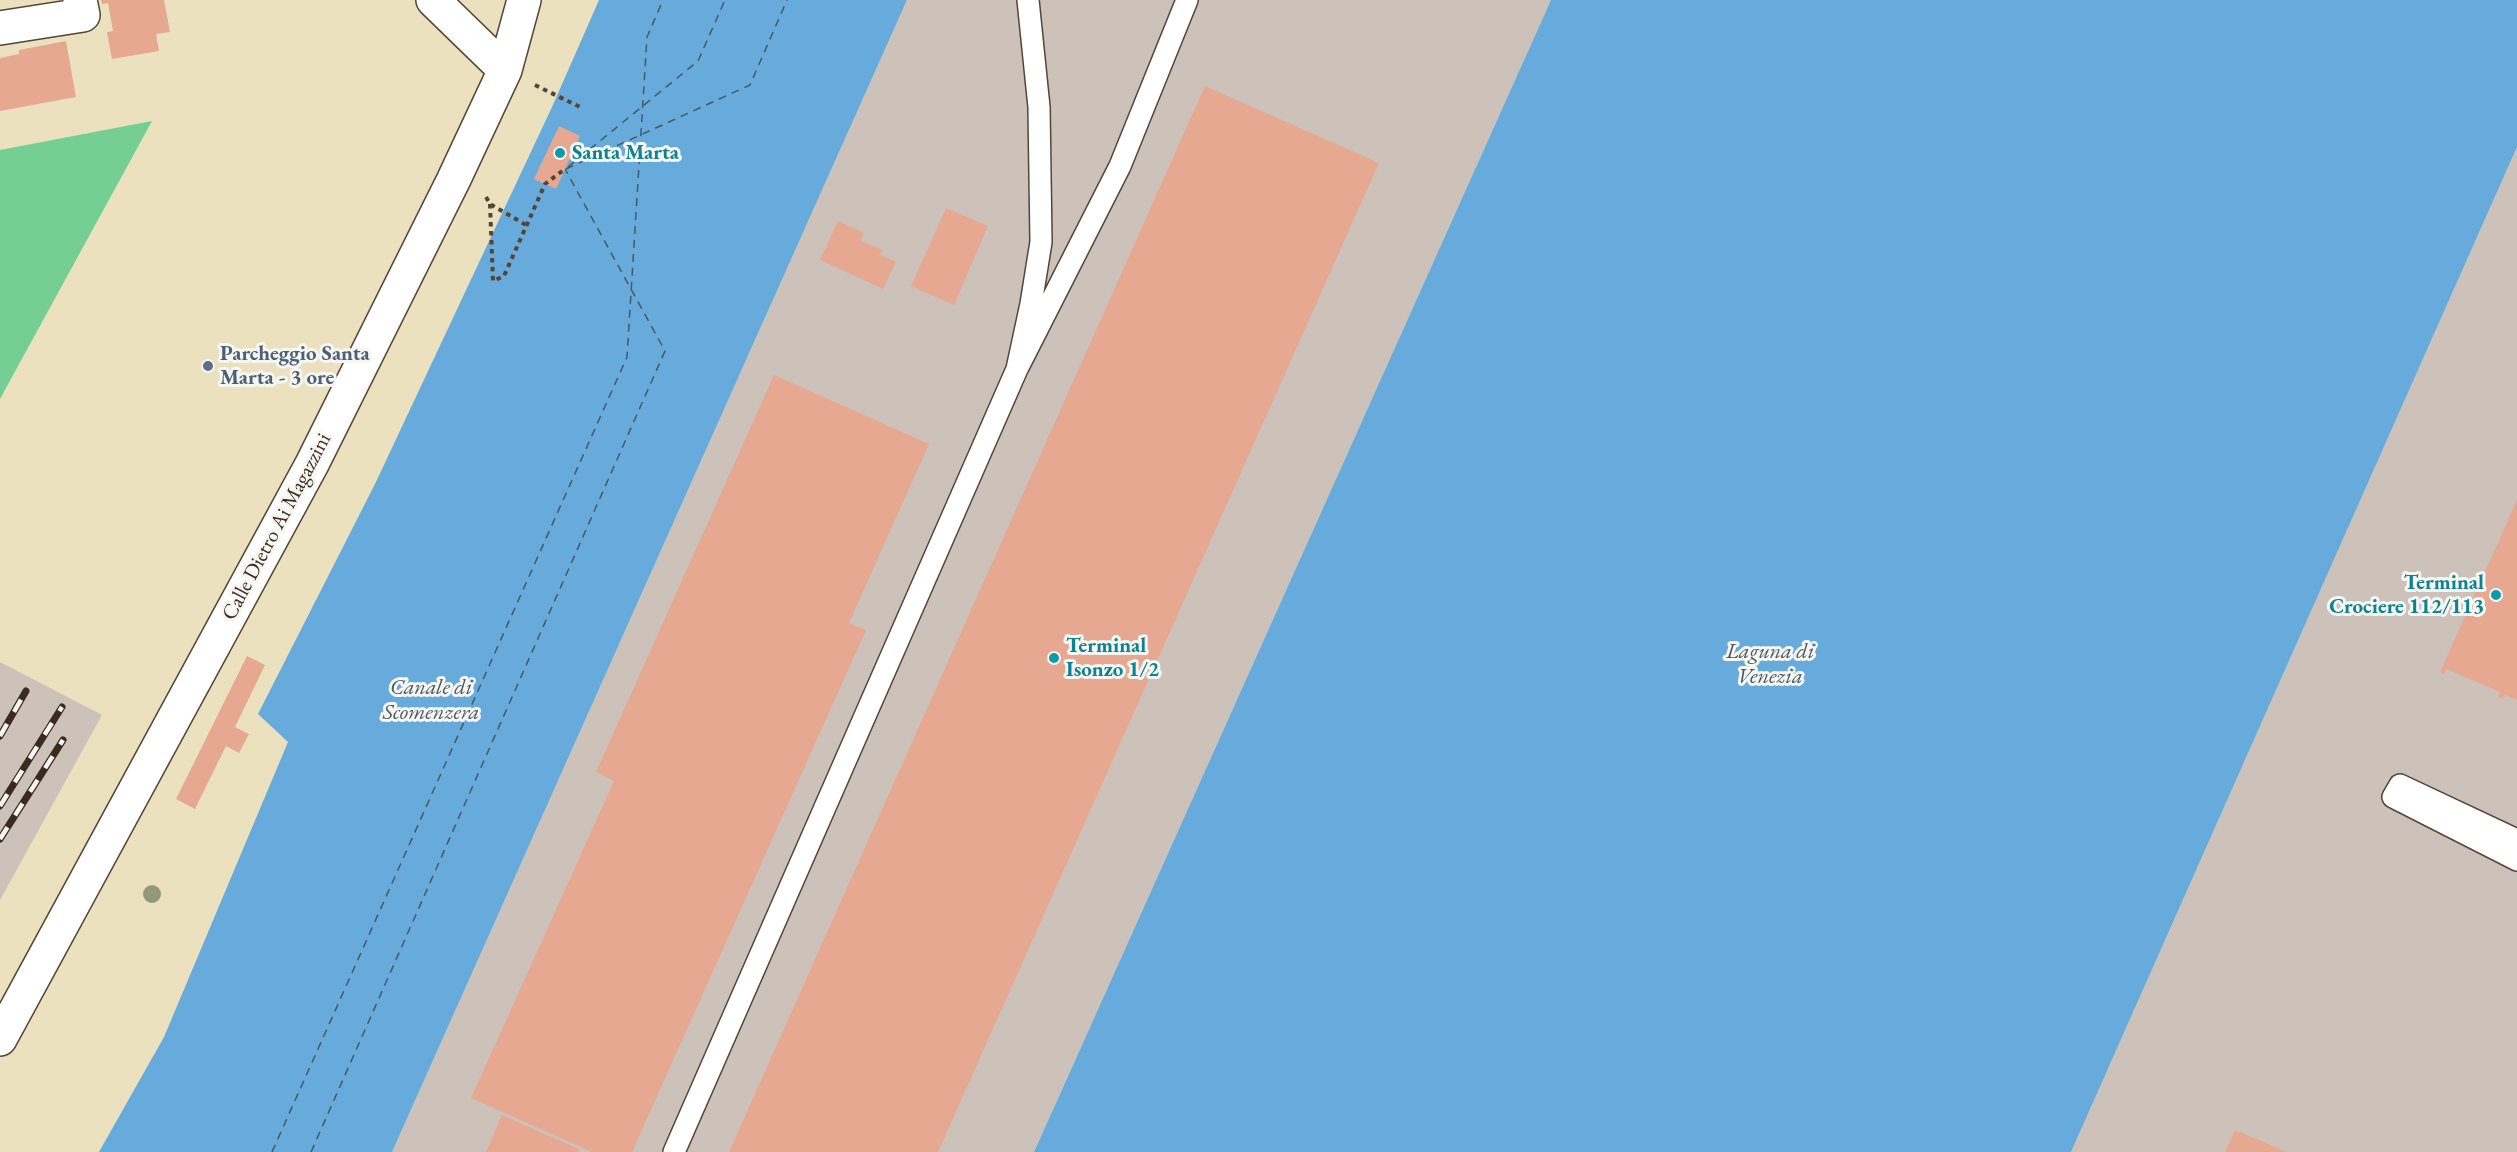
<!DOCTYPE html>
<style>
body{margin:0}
canvas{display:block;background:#ebe1bf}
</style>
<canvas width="2517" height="1152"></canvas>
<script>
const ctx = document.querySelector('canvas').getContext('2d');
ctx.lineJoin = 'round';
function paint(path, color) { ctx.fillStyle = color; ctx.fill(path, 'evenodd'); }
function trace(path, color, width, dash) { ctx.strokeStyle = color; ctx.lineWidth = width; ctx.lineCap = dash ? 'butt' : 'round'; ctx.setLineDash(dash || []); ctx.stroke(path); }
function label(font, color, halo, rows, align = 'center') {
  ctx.font = font + ' "EB Garamond",serif'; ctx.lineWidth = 6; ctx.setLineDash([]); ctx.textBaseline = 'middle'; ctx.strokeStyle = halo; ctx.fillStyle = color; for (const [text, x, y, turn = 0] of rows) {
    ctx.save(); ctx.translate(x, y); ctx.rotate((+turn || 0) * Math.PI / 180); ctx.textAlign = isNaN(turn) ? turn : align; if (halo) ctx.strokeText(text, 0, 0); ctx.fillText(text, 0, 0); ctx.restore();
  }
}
paint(new Path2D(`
 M 907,0 L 1551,0 L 1034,1152 L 392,1152 Z
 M 2517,147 L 2517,1152 L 2071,1152 Z
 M 0,662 L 102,715 L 0,900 Z`), '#ccc2b9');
paint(new Path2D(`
 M 152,121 L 0,399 L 0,150 Z`), '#75cf95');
paint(new Path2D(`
 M 599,0 L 907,0 L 392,1152 L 99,1152 L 164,1037 L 288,742 L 258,714 L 375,484 L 552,107 Z
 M 1551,0 L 2517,0 L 2517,147 L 2071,1152 L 1034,1152 Z`), '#67abdc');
trace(new Path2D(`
 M 568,167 L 698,61 L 725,0
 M 566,169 L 750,85 L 787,0
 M 272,1152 L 627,357 L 647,37 L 663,0
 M 311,1152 L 665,351 L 565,169`), '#4a5760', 1.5, [8, 6]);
paint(new Path2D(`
 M 101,0 L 164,0 L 170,32 L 156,34 L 159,51 L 112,59 L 107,32 L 113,31 L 108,3 L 102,4 Z
 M 66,41 L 76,97 L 0,111 L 0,58 L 19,54 L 19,50 Z
 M 1205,86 L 1379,163 L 938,1152 L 729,1152 Z
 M 559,126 L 580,136 L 556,189 L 534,179 Z
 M 946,208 L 988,226 L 954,305 L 911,286 Z
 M 838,221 L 864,233 L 861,241 L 883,250 L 880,255 L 896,262 L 883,289 L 820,260 Z
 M 774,375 L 929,444 L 849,623 L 866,630 L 632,1152 L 592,1152 L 471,1098 L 614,781 L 596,772 Z
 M 2517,500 L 2517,700 L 2505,695 L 2503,699 L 2498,697 L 2500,692 L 2446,669 L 2444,674 L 2440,672 Z
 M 247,656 L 265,665 L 235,727 L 249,734 L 239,753 L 226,746 L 195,809 L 176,799 Z
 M 502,1115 L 579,1149 L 578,1152 L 486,1152 Z
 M 2235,1130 L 2287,1152 L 2225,1152 Z`), '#e7a892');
const lane = new Path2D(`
 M 1028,0 L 1039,107 L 1041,242 L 1031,304 L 1017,369 L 1120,166 L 1187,0
 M 2517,840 L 2400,785 L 2393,797 L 2517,860
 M 674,1152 L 1017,369`);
const street = new Path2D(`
 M 433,0 L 505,70
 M 0,28 L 83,15 L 80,0
 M 0,1039 L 312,464 L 454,179 L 505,70 L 524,0`);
trace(lane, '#554536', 24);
trace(street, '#554536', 36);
trace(new Path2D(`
 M 535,85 L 580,107
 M 486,197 L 490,204 L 526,225
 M 490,204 L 493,281 L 504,276 L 545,184 L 565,169`), '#554536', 4, [4.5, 4.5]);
trace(lane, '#fff', 21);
trace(street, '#fff', 33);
const rail = new Path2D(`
 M 0,736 L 26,691
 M 0,806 L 62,707
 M 0,839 L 63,740`);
trace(rail, '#3b2a1e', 7);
trace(rail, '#f6f6f2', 4.5, [14]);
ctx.fillStyle = '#94987a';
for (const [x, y] of [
 [152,894]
]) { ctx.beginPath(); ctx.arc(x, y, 9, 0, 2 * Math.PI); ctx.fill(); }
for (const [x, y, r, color] of [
 [560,153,6,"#0f9aa8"],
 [208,366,6,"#5c6f8a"],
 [2496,595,6,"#0f9aa8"],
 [1054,658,6,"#0f9aa8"]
]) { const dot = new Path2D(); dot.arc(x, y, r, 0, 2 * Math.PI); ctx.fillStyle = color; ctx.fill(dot); trace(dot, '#f6f6f2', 2); }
label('bold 21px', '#0d838f', '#f6f6f2', [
 ["Santa Marta",572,153],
 ["Terminal",2484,583,"right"],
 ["Crociere 112/113",2484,607,"right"],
 ["Terminal",1066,646],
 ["Isonzo 1/2",1066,670]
], 'left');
label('bold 21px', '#4e5e75', '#f6f6f2', [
 ["Parcheggio Santa",220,354],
 ["Marta - 3 ore",220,378]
], 'left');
label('21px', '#3b2a1e', '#f6f6f2', [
 ["Calle Dietro Ai Magazzini",277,527,-62]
]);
label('italic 22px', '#4a5760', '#f6f6f2', [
 ["Laguna di",1770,652],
 ["Venezia",1770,677],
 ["Canale di",431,688],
 ["Scomenzera",431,713]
]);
</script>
